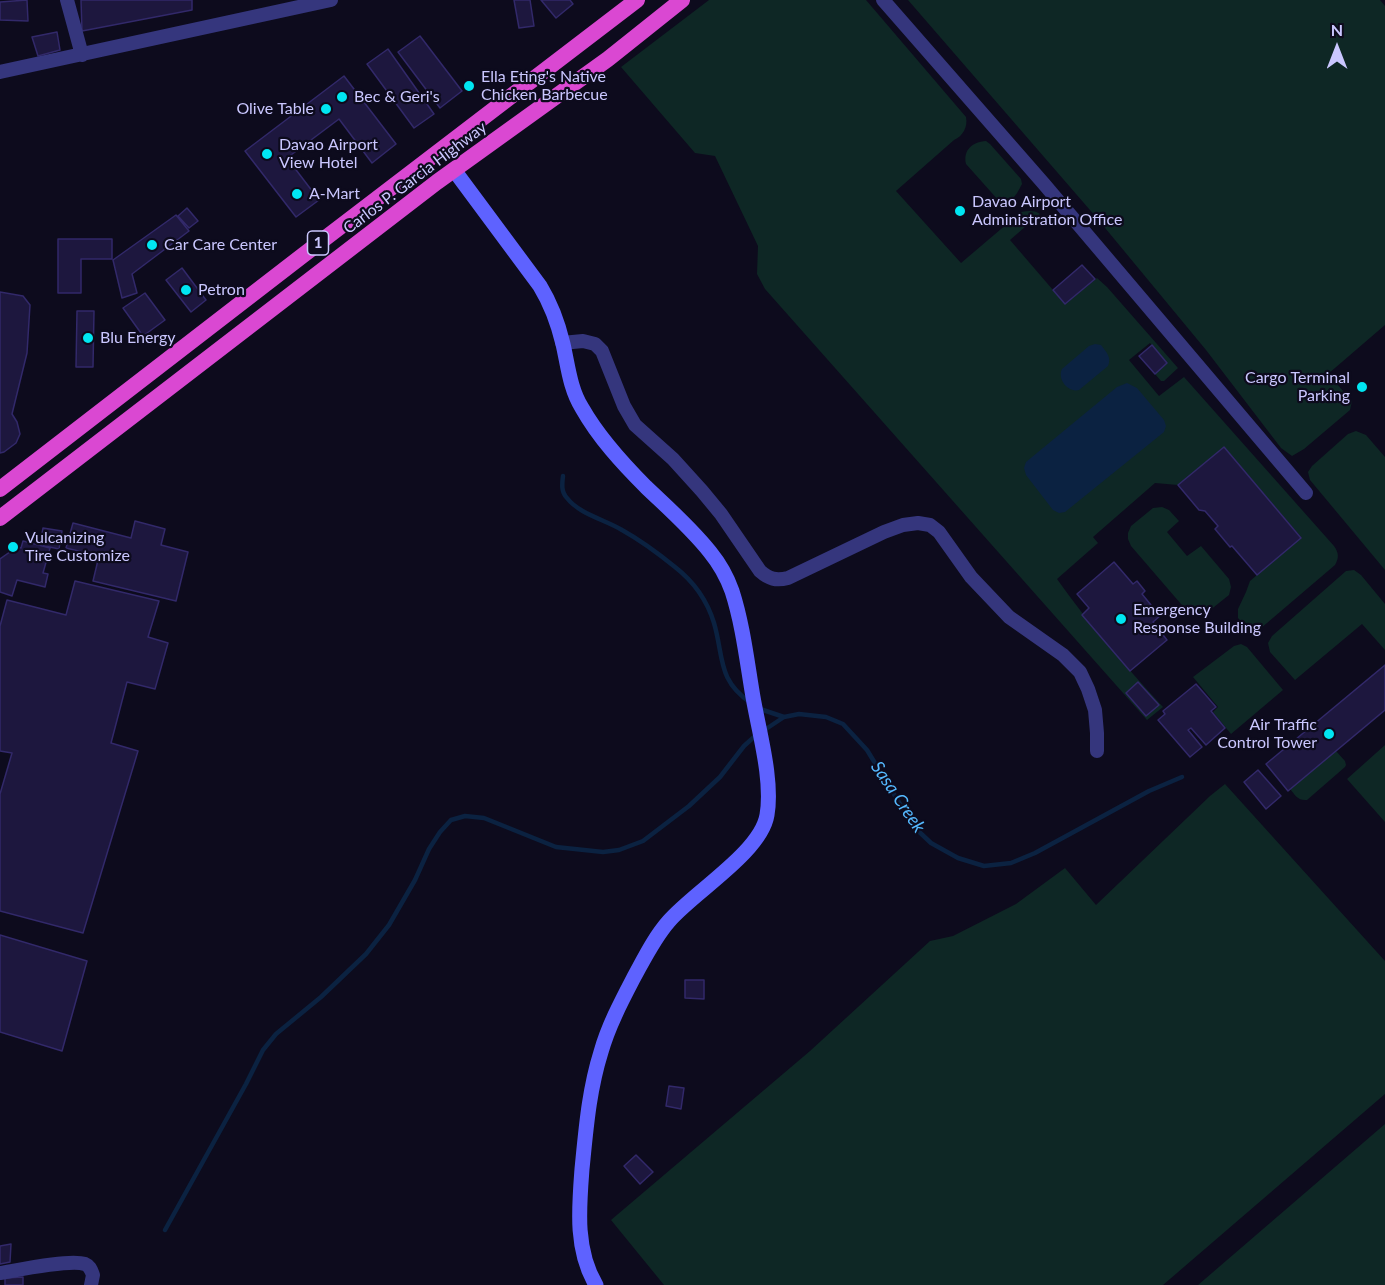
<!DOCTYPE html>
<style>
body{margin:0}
#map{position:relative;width:1385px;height:1285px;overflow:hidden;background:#0d0b1d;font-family:Lato,sans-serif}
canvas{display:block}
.north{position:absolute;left:1307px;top:18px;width:60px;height:60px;-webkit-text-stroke:4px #0d0b1d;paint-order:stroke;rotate:0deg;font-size:16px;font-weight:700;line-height:24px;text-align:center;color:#cac7ff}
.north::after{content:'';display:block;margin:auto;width:21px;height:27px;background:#cac7ff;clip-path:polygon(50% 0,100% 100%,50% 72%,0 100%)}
</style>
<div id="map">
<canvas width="1385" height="1285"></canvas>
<div class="north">N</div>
</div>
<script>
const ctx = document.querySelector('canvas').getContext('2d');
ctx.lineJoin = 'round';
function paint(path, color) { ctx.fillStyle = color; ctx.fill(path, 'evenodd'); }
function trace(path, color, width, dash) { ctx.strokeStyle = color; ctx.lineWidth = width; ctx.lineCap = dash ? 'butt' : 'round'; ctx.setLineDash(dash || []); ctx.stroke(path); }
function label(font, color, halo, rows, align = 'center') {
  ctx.font = font + ' Lato,sans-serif'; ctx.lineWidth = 4.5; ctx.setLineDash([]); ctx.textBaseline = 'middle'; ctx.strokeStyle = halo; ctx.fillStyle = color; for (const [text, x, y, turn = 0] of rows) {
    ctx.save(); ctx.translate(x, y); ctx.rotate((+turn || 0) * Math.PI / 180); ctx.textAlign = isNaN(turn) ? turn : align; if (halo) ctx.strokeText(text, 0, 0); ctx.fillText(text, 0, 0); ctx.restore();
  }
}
paint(new Path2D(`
 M 709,0 L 866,0 L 966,117 C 968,127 963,136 954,140 L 896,191 L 961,263 L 1021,212 C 1028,211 1034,210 1040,214 L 1010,240 L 1065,304 L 1097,278 L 1107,287 L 1178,368 L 1164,381 L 1161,381 L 1155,374 L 1167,363 L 1150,343 L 1129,360 L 1159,396 L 1184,377 L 1334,546 C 1339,553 1339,558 1335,565 L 1267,623 L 1261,628 L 1247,628 L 1238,618 L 1238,609 L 1246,592 L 1250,581 L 1301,537 L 1224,447 L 1178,485 L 1155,483 L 1093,537 L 1098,543 L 1057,579 C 1089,624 1125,666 1163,707 L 1147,720 L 765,289 L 757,274 L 758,246 L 715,156 L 695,153 L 621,67 Z
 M 908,0 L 1380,0 L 1385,6 L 1385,325 L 1328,374 L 1352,401 L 1350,410 L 1304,449 L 1292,456 L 1281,448 L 1206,350 L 1096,217 Z
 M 986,141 L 990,144 L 1021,179 L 1022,184 C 1015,197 1015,200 999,201 L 966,164 C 963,150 972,142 986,141 Z
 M 1356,431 L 1366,435 L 1385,457 L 1385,570 L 1310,480 L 1308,472 L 1312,466 L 1348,434 Z
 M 1162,507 L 1169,510 L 1179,521 L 1167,532 L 1187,556 L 1201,546 L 1229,579 L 1231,587 L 1229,595 L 1204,615 L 1195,614 L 1187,611 L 1131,546 L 1128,539 L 1128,533 L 1131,526 L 1153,508 Z
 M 1354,570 L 1361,575 L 1385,604 L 1385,650 L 1362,624 L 1295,680 L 1270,652 L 1268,643 L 1272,636 L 1346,571 Z
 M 1241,644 L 1247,647 L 1283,690 L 1231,734 L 1213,712 L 1218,707 L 1193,677 L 1234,646 Z
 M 1385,745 L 1385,822 L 1347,779 Z
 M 1336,751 L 1345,761 L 1346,765 L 1345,767 L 1307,800 C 1298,801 1295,795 1290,789 Z
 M 1225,784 L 1385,961 L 1385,1094 L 1163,1285 L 664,1285 L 611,1220 L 810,1051 L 930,941 L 953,936 L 1016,904 L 1065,868 L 1096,905 L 1210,796 Z
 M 1385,1124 L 1385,1285 L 1198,1285 Z`), '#0e2725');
paint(new Path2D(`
 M 1095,344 L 1101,345 C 1106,352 1112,357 1108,366 L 1079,390 C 1068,393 1057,379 1062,369 L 1089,346 Z
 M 1127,383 L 1137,388 L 1164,420 L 1166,426 L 1164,432 L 1065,512 L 1059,513 L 1053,510 L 1026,475 L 1024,468 L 1026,462 L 1117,387 Z`), '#0b2241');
trace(new Path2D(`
 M 563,476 C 562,484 561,492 567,498 C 579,514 606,520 622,530 C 640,540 659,554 675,567 C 693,581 707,600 714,623 C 724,657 717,680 751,703
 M 758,707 L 763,710 L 784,717
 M 165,1230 L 246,1084 L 263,1050 L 276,1034 L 321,997 L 366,954 L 389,925 L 415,880 L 429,849 L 440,832 L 451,820 L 465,816 L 484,818 L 556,847 L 603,852 L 619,850 L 643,841 L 689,806 L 720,777 L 744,746 L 754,737 L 784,717 L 799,714 L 826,717 L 843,724 L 867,750 L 914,827 L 931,843 L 958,858 L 984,866 L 1011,863 L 1035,853 L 1149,791 L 1182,777`), '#0b2241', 4.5);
const building = new Path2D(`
 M 27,0 L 28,21 L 0,20 L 0,2 Z
 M 81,0 L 192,0 L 192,10 L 82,31 Z
 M 514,0 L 530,0 L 534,26 L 519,28 Z
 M 541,0 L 570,0 L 573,4 L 556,18 Z
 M 57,32 L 60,50 L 38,56 L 32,37 Z
 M 420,36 L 462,91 L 440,108 L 398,52 Z
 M 388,49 L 434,114 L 414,128 L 367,64 Z
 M 344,76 L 396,144 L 372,163 L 339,119 L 287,158 L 319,200 L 296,217 L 245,151 Z
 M 187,208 L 198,221 L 189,228 L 178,216 Z
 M 176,215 L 189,231 L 132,274 L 137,293 L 122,298 L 113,260 Z
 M 58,239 L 112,239 L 112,259 L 81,259 L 81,293 L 58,293 Z
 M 1082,265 L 1095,279 L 1065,304 L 1053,290 Z
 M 182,268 L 206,300 L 191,312 L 166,280 Z
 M 0,292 L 23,296 L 30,305 L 27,353 L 12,414 L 17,422 L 20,434 L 16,443 L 4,452 L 0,453 Z
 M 145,293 L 165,320 L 143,336 L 123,308 Z
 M 77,311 L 94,311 L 93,367 L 76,367 Z
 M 1152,345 L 1167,363 L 1155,374 L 1139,356 Z
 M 1224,447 L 1301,538 L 1257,575 L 1232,546 L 1230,547 L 1215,529 L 1218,526 L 1205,511 L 1199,510 L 1178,485 Z
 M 135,521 L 165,529 L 161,545 L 188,552 L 176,601 L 93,581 L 99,556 L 66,548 L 73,523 L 131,538 Z
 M 43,528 L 62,531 L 59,549 L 40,545 Z
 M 23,541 L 50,548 L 43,573 L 48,574 L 45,587 L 17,580 L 12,596 L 0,592 L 0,559 L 17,547 L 21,548 Z
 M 1114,562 L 1133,584 L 1137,581 L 1145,591 L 1142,594 L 1160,616 L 1153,622 L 1167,640 L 1130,671 L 1082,615 L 1089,608 L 1077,594 Z
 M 75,581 L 159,601 L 148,637 L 168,643 L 155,689 L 127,682 L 111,743 L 138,751 L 83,933 L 0,911 L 0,794 L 12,753 L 0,751 L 0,626 L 7,600 L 66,615 Z
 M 1385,665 L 1385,710 L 1288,791 L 1266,764 Z
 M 1138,682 L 1159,705 L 1146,716 L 1126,693 Z
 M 1196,684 L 1216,707 L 1211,711 L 1225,728 L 1206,745 L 1191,728 L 1188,730 L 1202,747 L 1190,757 L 1158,720 L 1165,714 L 1163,711 Z
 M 1258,770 L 1281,796 L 1266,809 L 1244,782 Z
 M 0,935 L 87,961 L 62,1051 L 0,1032 Z
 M 685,980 L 704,980 L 704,999 L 685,998 Z
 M 669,1086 L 684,1088 L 681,1109 L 666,1106 Z
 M 636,1155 L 653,1172 L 640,1184 L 624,1166 Z
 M 11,1244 L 10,1262 L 0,1264 L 0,1246 Z
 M 23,1277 L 23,1285 L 5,1285 L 5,1278 Z`);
paint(building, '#1d173e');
trace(building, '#32296a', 1.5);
trace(new Path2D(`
 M 67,0 L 82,55
 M 883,0 L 1044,184 L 1306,493
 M 0,72 L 331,0
 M 562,343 L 583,341 L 595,344 L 602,351 L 624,406 L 635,425 L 673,459 L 702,491 L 721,514 L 760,571 C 769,579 776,581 788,578 L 884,532 L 903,525 L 918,523 L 930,525 L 939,532 L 971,577 L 1009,617 L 1063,655 L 1080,672 L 1088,689 L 1095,710 L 1097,733 L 1097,751
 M 0,1273 C 18,1270 70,1259 85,1264 C 90,1266 91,1270 93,1275 L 91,1285`), '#35367d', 14);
trace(new Path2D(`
 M 454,170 L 540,286 C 551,304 558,323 563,344 C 568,366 570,389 582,408 C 599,438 622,463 646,487 C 668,508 691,528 710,552 C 719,563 727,577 732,591 C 743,625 747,662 753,697 C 759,732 773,780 767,815 C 761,852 694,892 669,921 C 654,938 644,959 633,979 C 621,1002 608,1027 601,1052 C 589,1090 586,1129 582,1169 C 579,1208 575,1250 596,1285`), '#5e62ff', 15);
trace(new Path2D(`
 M 0,489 L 302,256 L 637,0
 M 0,518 L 437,182 L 608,59 L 682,0`), '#da48d2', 16);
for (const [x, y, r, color] of [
 [469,86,6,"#00e6f2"],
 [342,97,6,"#00e6f2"],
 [326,109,6,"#00e6f2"],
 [267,154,6,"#00e6f2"],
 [297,194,6,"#00e6f2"],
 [960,211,6,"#00e6f2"],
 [152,245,6,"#00e6f2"],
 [186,290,6,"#00e6f2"],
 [88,338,6,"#00e6f2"],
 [1362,387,6,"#00e6f2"],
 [13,547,6,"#00e6f2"],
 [1121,619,6,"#00e6f2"],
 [1329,734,6,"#00e6f2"]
]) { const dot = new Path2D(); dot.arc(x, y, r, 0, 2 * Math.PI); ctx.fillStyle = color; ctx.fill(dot); trace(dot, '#0d0b1d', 2); }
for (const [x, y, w] of [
 [318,243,21]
]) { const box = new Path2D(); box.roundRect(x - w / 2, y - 12, w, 24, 4.5); ctx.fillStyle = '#0d0b1d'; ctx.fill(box); trace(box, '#cac7ff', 1.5); }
label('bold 15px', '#cac7ff', null, [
 ["1",318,243]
]);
label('16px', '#cac7ff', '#0d0b1d', [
 ["Ella Eting's Native",481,77],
 ["Chicken Barbecue",481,95],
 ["Bec & Geri's",354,97],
 ["Olive Table",314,109,"right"],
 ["Davao Airport",279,145],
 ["View Hotel",279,163],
 ["A-Mart",309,194],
 ["Davao Airport",972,202],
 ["Administration Office",972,220],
 ["Car Care Center",164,245],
 ["Petron",198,290],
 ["Blu Energy",100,338],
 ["Cargo Terminal",1350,378,"right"],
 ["Parking",1350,396,"right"],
 ["Vulcanizing",25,538],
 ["Tire Customize",25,556],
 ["Emergency",1133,610],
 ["Response Building",1133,628],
 ["Air Traffic",1317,725,"right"],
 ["Control Tower",1317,743,"right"]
], 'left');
label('16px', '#cac7ff', '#0d0b1d', [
 ["Carlos P. Garcia Highway",415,178,-37]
]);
label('italic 18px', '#55b9ff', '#0d0b1d', [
 ["Sasa Creek",898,797,56]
]);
</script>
